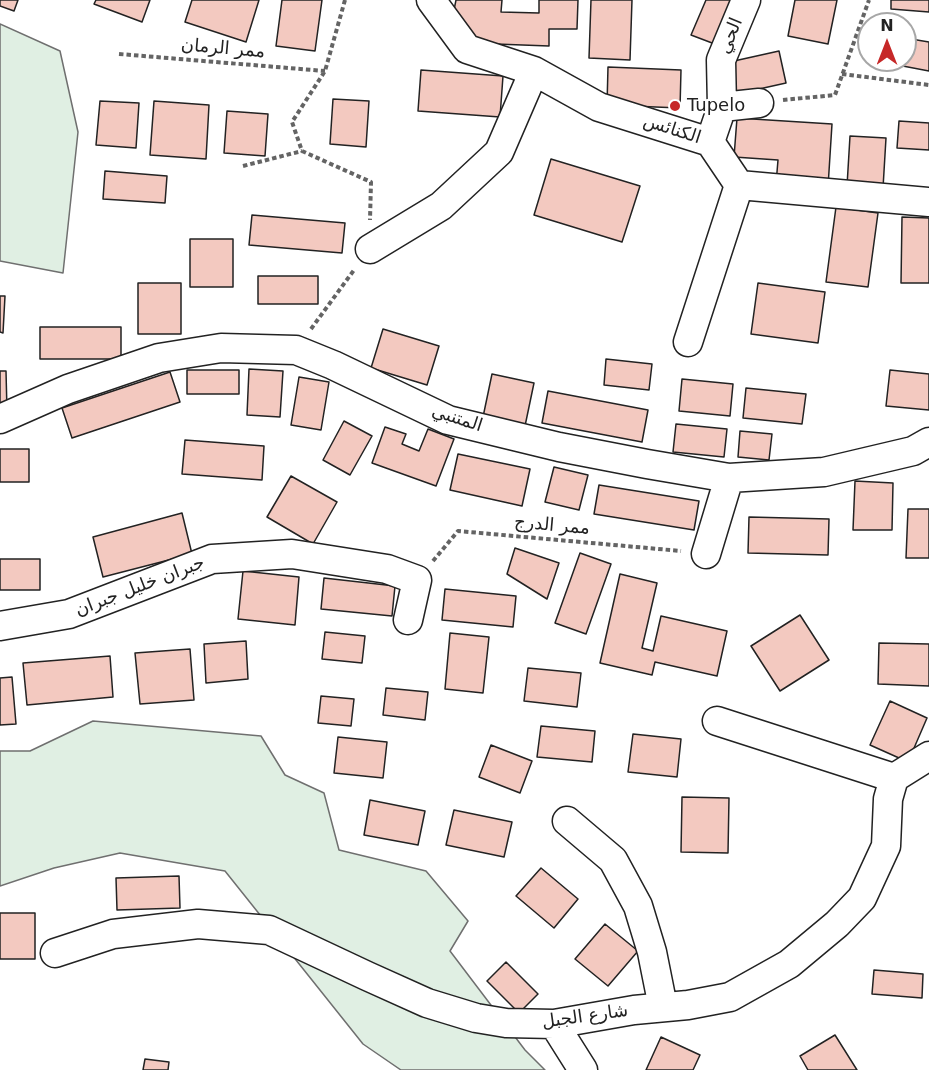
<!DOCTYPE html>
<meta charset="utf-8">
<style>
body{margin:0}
#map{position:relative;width:929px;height:1070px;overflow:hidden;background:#fff;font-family:"DejaVu Sans",sans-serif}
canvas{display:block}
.north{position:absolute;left:857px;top:12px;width:60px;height:60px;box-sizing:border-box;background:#fff;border:2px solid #a7a7a7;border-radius:50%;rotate:0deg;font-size:16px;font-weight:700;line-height:24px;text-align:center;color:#222}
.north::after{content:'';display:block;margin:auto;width:21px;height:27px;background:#c62828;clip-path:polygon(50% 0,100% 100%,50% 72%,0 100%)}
</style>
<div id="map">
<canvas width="929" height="1070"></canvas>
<div class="north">N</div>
</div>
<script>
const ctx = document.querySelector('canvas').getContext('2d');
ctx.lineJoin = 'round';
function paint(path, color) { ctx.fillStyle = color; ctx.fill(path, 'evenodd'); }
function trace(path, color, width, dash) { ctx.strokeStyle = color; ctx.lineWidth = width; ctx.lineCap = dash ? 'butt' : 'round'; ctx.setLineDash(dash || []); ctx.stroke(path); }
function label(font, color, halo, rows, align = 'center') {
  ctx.font = font + ' "DejaVu Sans","Noto Naskh Arabic",sans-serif'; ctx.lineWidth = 4.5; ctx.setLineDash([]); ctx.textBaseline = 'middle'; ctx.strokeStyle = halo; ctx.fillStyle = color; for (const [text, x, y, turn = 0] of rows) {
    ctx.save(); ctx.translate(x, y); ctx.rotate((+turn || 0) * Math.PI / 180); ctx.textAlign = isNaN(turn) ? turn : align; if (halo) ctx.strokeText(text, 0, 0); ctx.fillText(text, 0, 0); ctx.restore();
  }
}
const green = new Path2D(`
 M 0,24 L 60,51 L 78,132 L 63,273 L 0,261 Z
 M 93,721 L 261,736 L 285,775 L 324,793 L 339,850 L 426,871 L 468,921 L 450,951 L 525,1050 L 545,1070 L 401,1070 L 363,1044 L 225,871 L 120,853 L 54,868 L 0,886 L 0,751 L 30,751 Z`);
paint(green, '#e0efe3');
trace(green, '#6f6f6f', 1.5);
const building = new Path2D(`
 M 0,0 L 18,0 L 14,11 L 0,6 Z
 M 96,0 L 150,0 L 142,22 L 94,4 Z
 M 192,0 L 259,0 L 246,42 L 185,22 Z
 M 282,0 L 322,0 L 315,51 L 276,46 Z
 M 456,0 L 502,0 L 501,12 L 539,13 L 539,0 L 578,0 L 577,29 L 549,29 L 549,46 L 469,43 L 452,20 Z
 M 591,0 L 632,0 L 630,60 L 589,58 Z
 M 706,0 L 734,0 L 720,46 L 691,35 Z
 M 795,0 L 837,0 L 828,44 L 788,36 Z
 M 891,0 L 929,0 L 929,12 L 891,9 Z
 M 905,38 L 929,42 L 929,71 L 887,63 L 887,60 L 905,60 Z
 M 779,51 L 786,83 L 732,95 L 725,63 Z
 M 608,67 L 681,70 L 680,108 L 607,105 Z
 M 421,70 L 503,76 L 500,117 L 418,111 Z
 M 333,99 L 369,101 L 366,147 L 330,144 Z
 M 100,101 L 139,103 L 136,148 L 96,145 Z
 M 154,101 L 209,105 L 206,159 L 150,155 Z
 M 227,111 L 268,114 L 265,156 L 224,153 Z
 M 737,118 L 832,124 L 828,187 L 776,184 L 778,160 L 734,157 Z
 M 899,121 L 929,123 L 929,150 L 897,148 Z
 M 850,136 L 886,138 L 883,188 L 847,186 Z
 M 551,159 L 640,186 L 622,242 L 534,215 Z
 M 105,171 L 167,176 L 165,203 L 103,199 Z
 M 836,207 L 878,213 L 868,287 L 826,282 Z
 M 252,215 L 345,223 L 342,253 L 249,245 Z
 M 902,217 L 929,218 L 929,283 L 901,283 Z
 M 190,239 L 233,239 L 233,287 L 190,287 Z
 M 258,276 L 318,276 L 318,304 L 258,304 Z
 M 138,283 L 181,283 L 181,334 L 138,334 Z
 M 758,283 L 825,292 L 818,343 L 751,334 Z
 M 0,296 L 5,296 L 3,333 L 0,332 Z
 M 40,327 L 121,327 L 121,359 L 40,359 Z
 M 383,329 L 439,346 L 427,385 L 371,368 Z
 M 606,359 L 652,364 L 649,390 L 604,385 Z
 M 249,369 L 283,371 L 280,417 L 247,415 Z
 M 187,370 L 239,370 L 239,394 L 187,394 Z
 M 890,370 L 929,374 L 929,410 L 886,406 Z
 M 0,371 L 6,371 L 7,411 L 0,411 Z
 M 170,372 L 180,402 L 72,438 L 62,408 Z
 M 492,374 L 534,383 L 525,426 L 483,417 Z
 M 299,377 L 329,382 L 321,430 L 291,425 Z
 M 682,379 L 733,384 L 730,416 L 679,411 Z
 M 746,388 L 806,394 L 802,424 L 743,418 Z
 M 548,391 L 648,410 L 642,442 L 542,423 Z
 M 344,421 L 372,436 L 350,475 L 323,460 Z
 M 676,424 L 727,429 L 724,457 L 673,452 Z
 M 385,427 L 406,434 L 402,444 L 419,451 L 428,429 L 454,439 L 436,486 L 372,463 Z
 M 740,431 L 772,434 L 769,460 L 738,457 Z
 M 185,440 L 264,446 L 262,480 L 182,474 Z
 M 0,449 L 29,449 L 29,482 L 0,482 Z
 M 458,454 L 530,469 L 522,506 L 450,490 Z
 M 554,467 L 588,475 L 579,510 L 545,502 Z
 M 291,476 L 337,502 L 313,544 L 267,517 Z
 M 855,481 L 893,483 L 892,530 L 853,530 Z
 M 599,485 L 699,501 L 694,530 L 594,514 Z
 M 908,509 L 929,509 L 929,558 L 906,558 Z
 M 182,513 L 192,554 L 103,577 L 93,537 Z
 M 749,517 L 829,519 L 828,555 L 748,553 Z
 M 515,548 L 559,563 L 547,599 L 507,574 Z
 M 580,553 L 611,564 L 586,634 L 555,623 Z
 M 0,559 L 40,559 L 40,590 L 0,590 Z
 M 243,571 L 299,577 L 295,625 L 238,619 Z
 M 620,574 L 657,583 L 642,648 L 653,651 L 661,616 L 727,631 L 717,676 L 655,662 L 652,675 L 600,663 Z
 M 324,578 L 395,586 L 392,616 L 321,609 Z
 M 445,589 L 516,596 L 513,627 L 442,620 Z
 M 800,615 L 829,660 L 780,691 L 751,646 Z
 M 325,632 L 365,636 L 362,663 L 322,659 Z
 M 450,633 L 489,637 L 483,693 L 445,689 Z
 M 246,641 L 248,679 L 206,683 L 204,644 Z
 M 879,643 L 929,644 L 929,686 L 878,684 Z
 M 190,649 L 194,700 L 140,704 L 135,653 Z
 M 110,656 L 113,697 L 27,705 L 23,663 Z
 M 528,668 L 581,673 L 577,707 L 524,701 Z
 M 12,677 L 16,724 L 0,725 L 0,678 Z
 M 386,688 L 428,692 L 425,720 L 383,715 Z
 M 321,696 L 354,699 L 351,726 L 318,723 Z
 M 890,701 L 927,718 L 908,762 L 870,745 Z
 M 541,726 L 595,731 L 592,762 L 537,757 Z
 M 633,734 L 681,739 L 677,777 L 628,772 Z
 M 338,737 L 387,742 L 383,778 L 334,773 Z
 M 491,745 L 532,761 L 520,793 L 479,777 Z
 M 682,797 L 729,798 L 728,853 L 681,852 Z
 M 370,800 L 425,811 L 418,845 L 364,835 Z
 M 454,810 L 512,822 L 504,857 L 446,845 Z
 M 541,868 L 578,899 L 554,928 L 516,896 Z
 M 179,876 L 180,908 L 117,910 L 116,878 Z
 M 0,913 L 35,913 L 35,959 L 0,959 Z
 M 605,924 L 638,951 L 608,986 L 575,959 Z
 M 506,962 L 538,994 L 519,1013 L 487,981 Z
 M 874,970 L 923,974 L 922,998 L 872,994 Z
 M 835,1035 L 857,1070 L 808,1070 L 800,1056 Z
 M 661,1037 L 700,1055 L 693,1070 L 646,1070 Z
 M 145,1059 L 169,1062 L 168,1070 L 143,1070 Z`);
paint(building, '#f3c9c0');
trace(building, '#222', 1.5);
const minor = new Path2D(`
 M 431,0 L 467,49 L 534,71 L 599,107 L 710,142 L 739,185 L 929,202
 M 722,107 L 759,103
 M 710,142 L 722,107 L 721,60 L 746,0
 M 370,249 L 441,206 L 499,152 L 534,71
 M 688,342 L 739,185
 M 0,419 L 68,389 L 159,358 L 221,348 L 296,350 L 333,365 L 448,420 L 559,447 L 647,464 L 729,478 L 824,472 L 913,451 L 929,442
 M 706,554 L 729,478
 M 0,626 L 69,614 L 212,559 L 292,554 L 387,569 L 417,580 L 408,620
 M 717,721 L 894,778
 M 567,821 L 613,860 L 638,906 L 652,952 L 663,1007
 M 55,953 L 113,934 L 198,924 L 269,930 L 367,976 L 427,1003 L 476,1018 L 506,1023 L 554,1024 L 634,1010 L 688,1005 L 730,997 L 789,964 L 837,924 L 862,898 L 886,846 L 888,799 L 894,778 L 929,756
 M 554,1024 L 583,1070`);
trace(minor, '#222', 31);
trace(new Path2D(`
 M 345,0 L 325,71 L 292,122 L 302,151 L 371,182 L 370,220
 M 119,54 L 325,71
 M 842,74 L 929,85
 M 783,100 L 835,95 L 869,0
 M 243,166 L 302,151
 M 311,329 L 354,270
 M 433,561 L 458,531 L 681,551`), '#646464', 4, [4.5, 3]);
trace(minor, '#fff', 28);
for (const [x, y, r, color] of [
 [675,106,6,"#c62828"]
]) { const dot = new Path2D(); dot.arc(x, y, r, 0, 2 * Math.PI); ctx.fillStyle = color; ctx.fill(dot); trace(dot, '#fff', 2); }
label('18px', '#222', '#fff', [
 ["الحي",731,36,-68],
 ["ممر الرمان",223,49,5],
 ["الكنائس",672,130,18],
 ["المتنبي",457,419,18],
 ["ممر الدرج",552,526,5],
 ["جبران خليل جبران",140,587,-21],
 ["شارع الجبل",585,1017,-8]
]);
label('18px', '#222', '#fff', [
 ["Tupelo",687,106]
], 'left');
</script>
